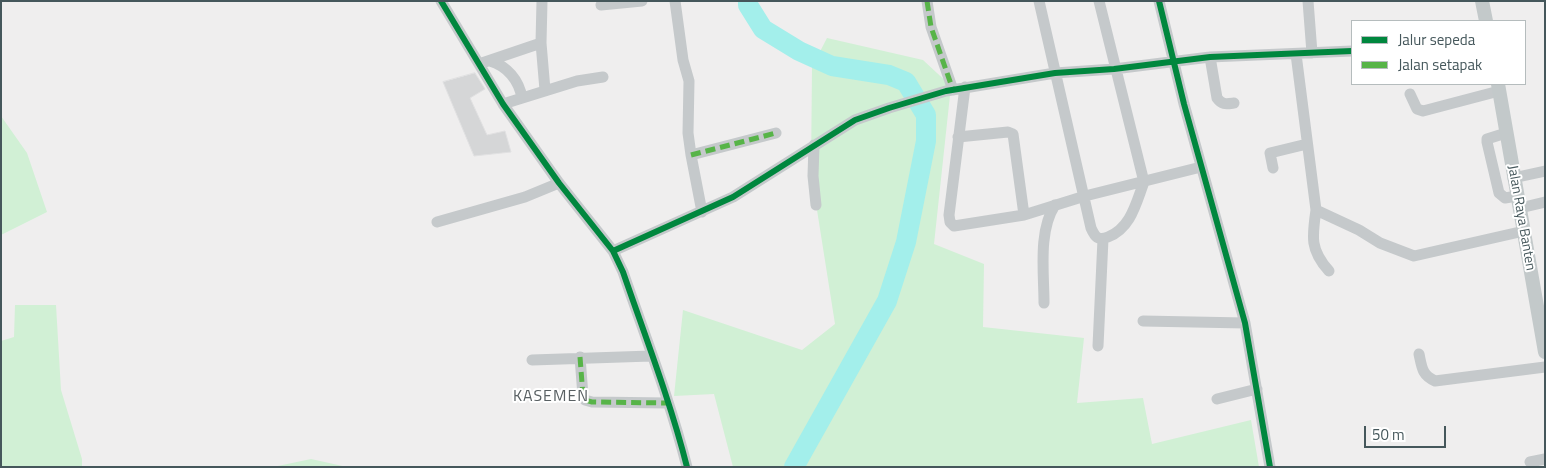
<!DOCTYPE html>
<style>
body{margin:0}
#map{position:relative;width:1546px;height:468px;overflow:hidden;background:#efeeee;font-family:"Titillium Web",sans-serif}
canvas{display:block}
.frame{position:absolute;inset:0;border:2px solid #45575b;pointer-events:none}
.legend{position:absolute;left:1351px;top:20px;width:175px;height:65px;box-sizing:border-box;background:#fff;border:1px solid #b5bcbd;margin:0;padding:6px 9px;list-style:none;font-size:15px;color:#45575b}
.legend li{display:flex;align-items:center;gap:10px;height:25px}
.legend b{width:25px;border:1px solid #b5bcbd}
.scale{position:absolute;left:1364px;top:426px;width:82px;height:22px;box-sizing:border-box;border:2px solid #45575b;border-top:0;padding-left:6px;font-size:15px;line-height:18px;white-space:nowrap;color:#45575b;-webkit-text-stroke:4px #fff;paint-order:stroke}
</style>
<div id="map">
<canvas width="1546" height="468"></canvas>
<div class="frame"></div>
<ul class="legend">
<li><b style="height:6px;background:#00873e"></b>Jalur sepeda</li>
<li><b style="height:6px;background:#57b448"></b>Jalan setapak</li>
</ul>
<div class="scale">50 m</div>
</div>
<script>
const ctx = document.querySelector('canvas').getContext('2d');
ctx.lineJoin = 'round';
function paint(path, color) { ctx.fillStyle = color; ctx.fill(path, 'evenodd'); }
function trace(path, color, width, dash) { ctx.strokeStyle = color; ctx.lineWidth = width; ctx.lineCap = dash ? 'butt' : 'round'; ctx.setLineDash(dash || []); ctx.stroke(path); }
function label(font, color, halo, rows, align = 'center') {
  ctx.font = font + ' "Titillium Web",sans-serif'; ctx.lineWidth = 4; ctx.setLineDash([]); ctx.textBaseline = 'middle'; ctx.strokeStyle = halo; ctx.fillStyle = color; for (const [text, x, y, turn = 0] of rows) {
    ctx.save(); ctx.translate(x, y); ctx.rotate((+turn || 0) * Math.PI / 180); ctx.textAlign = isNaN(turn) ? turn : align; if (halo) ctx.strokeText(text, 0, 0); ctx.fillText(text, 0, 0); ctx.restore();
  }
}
paint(new Path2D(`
 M 827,38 L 923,60 L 951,86 L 934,244 L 984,264 L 983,327 L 1084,338 L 1077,403 L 1143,398 L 1152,444 L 1251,420 L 1259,467 L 733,467 L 714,394 L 674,396 L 683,310 L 802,350 L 835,324 L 811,172 L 812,67 Z
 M 1,116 L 27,153 L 47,212 L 1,235 Z
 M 15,305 L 56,305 L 61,390 L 82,459 L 82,467 L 1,467 L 1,341 L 14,337 Z
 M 311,459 L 347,467 L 273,467 Z`), '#d1f0d5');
trace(new Path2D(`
 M 748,1 L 748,5 L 763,29 L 799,51 L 832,66 L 889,75 L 906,82 L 926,115 L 926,141 L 906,242 L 887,301 L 794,467`), '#a3efeb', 20);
const building = new Path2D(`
 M 475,73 L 485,89 L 470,98 L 487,135 L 505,131 L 511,152 L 474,156 L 443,82 Z`);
paint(building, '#d5d6d7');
trace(building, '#e0e0e1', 1);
trace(new Path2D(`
 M 441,1 L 503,104 L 559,183 L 613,251 L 623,272 C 645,336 670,400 687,467
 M 675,1 L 683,60 L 689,81 L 688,133 L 691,155 L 702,212
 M 927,1 L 931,27 L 953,90
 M 1039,1 L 1091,228 C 1095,237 1098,241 1108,237 C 1131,228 1136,203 1144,182 L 1099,1
 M 1159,1 L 1184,104 L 1245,323 L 1270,467
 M 1308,1 L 1312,53
 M 601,5 L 642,1
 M 541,43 L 545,90
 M 1296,54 L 1316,210 C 1312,237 1310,250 1329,271
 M 1210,57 L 1217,98 C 1222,105 1226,104 1234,103
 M 490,61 C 507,66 519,80 522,98
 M 479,64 L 541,43 L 542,1
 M 965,87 L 949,215 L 950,222 L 954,226 L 1024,215 L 1085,196 L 1201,167
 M 1410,94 L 1417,109 L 1423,111 L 1499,91
 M 503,104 L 577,81 L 603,77
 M 1506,133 L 1487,139 L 1487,142 L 1499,193 L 1505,198 L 1517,196
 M 958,137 L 1008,132 L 1013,134 L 1024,215
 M 814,145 L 813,176 L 816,205
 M 691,155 L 776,133
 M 1273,168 L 1270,153 L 1307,144
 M 1513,178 L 1545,171
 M 1520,208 L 1545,202
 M 1316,210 L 1359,230 L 1380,243 L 1414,256 L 1524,231
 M 437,222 L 525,197 L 559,183
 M 613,251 L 733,197 L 855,120 L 889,108 L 946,91 L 1055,73 L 1114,69 L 1210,57 L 1352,51
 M 1044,303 C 1044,273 1038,231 1055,205
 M 1143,321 L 1245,323
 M 1098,346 L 1103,239
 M 1419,354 C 1422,368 1422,375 1435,381 L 1545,367
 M 580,357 L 583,396 L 585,400 L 592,402 L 668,403
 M 532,360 L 651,356
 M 1217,399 L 1257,389
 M 1530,462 L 1545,459`), '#c5c9cb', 11);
trace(new Path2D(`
 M 1482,1 L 1486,21
 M 1498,84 L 1545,352`), '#c3c9ca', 14);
trace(new Path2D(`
 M 927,1 L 931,27 L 953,90
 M 691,155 L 776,133
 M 580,357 L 583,396 L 585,400 L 592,402 L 668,403`), '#57b448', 5, [10, 5]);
trace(new Path2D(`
 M 441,1 L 503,104 L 559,183 L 613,251 L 623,272 C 645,336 670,400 687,467
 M 1159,1 L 1184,104 L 1245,323 L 1270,467
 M 613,251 L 733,197 L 855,120 L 889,108 L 946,91 L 1055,73 L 1114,69 L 1210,57 L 1352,51`), '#00873e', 6);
label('14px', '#45575b', '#fff', [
 ["Jalan Raya Banten",1521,218,80]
]);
ctx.letterSpacing = '1px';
label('16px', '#596063', '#fff', [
 ["KASEMEN",551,397]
]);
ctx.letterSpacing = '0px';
</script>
